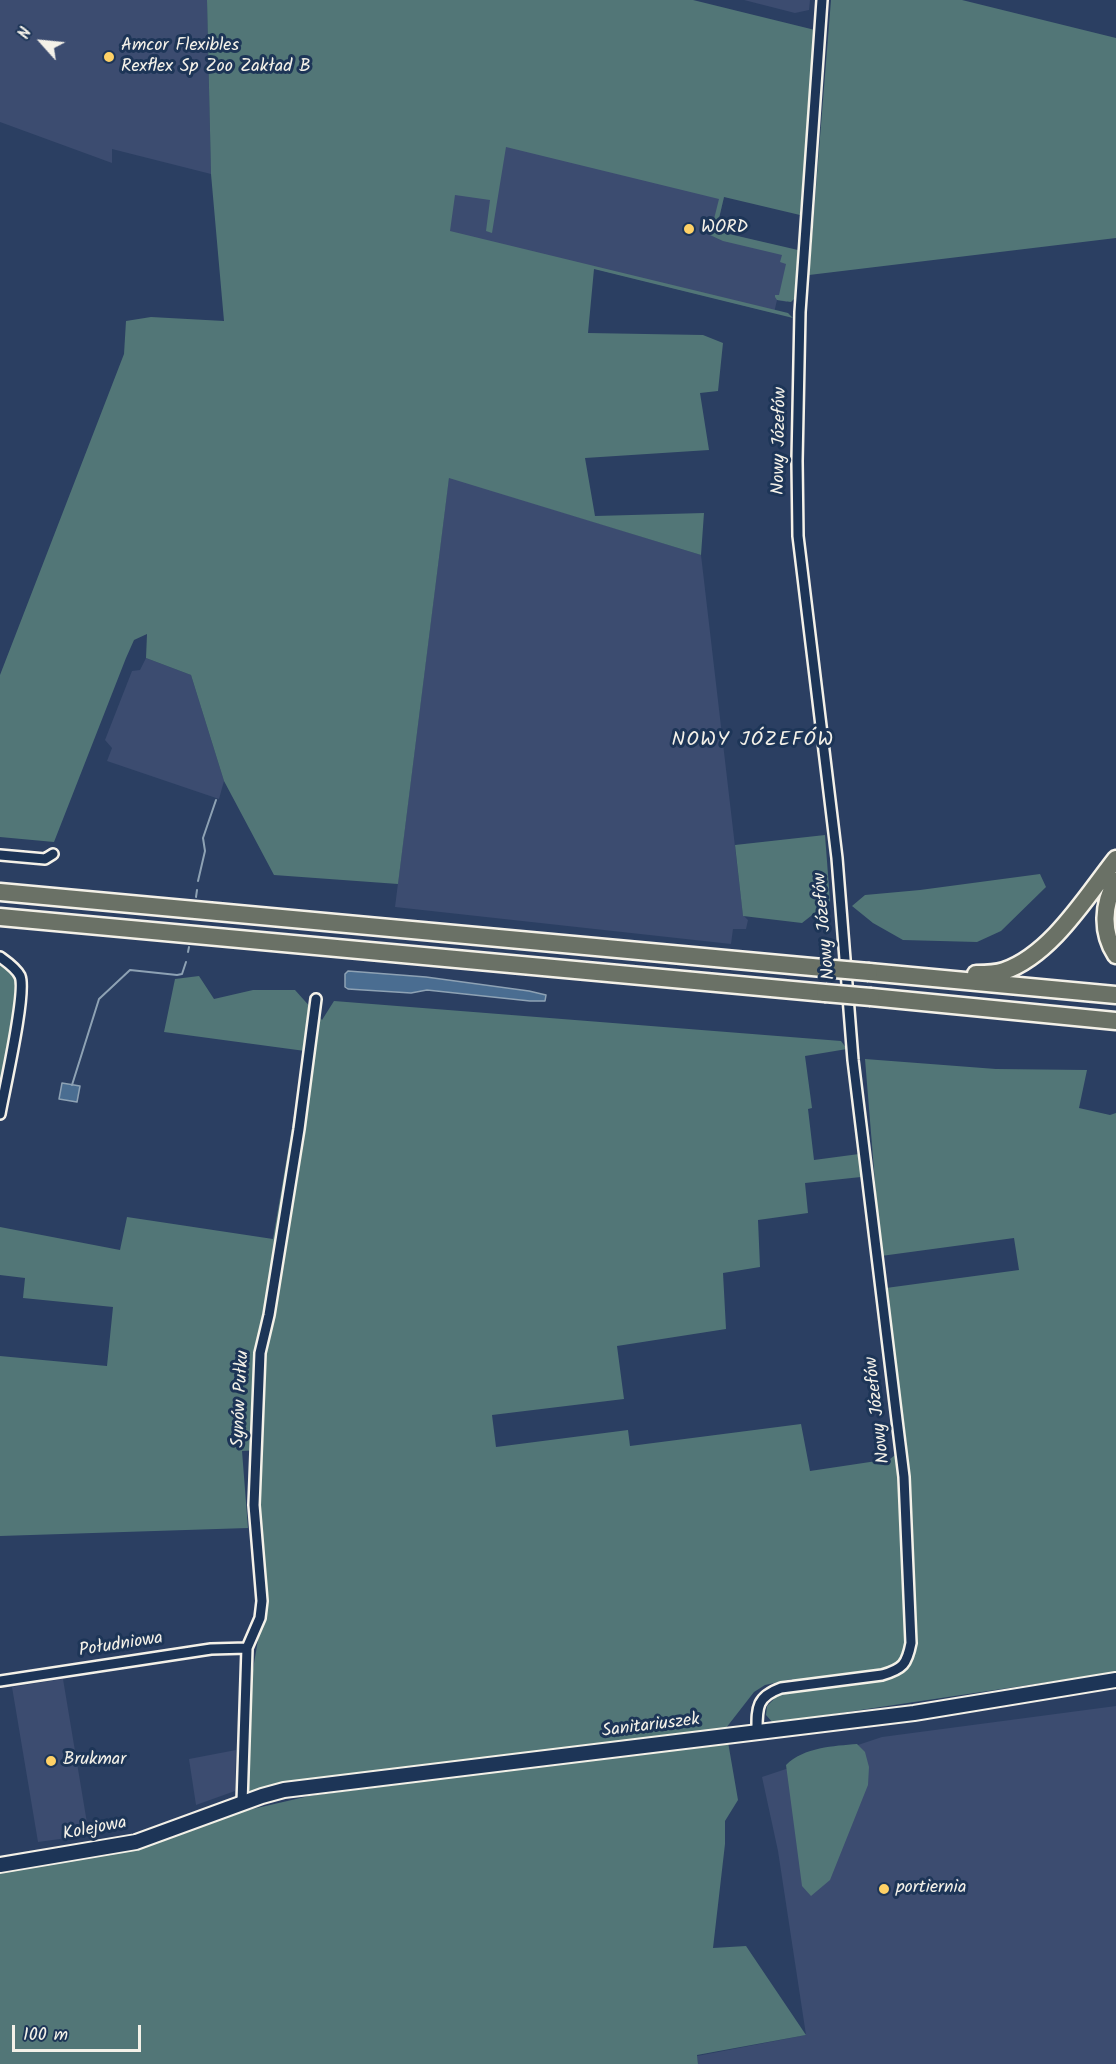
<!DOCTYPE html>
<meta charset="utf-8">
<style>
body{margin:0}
#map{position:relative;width:1116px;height:2064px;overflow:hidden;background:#2b3f62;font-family:Kalam,sans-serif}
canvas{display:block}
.north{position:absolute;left:12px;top:12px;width:60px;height:60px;-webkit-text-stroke:4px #1d3557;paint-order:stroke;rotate:297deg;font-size:16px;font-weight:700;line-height:24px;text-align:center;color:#f4f1e8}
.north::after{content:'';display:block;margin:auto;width:21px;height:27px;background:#f4f1e8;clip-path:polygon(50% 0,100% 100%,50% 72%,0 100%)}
.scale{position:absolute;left:12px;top:2025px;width:129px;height:27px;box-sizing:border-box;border:3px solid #f4f1e8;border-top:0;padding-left:8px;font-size:18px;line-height:21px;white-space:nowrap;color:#f4f1e8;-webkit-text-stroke:4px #1d3557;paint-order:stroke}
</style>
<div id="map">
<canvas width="1116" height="2064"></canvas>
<div class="north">N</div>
<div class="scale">100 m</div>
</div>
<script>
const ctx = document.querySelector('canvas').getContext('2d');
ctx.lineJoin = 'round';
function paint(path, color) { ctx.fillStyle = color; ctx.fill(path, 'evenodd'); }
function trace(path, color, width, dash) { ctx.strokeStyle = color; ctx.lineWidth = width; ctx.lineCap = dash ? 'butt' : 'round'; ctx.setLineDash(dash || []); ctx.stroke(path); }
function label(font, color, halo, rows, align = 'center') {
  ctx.font = font + ' Kalam,sans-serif'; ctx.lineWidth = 6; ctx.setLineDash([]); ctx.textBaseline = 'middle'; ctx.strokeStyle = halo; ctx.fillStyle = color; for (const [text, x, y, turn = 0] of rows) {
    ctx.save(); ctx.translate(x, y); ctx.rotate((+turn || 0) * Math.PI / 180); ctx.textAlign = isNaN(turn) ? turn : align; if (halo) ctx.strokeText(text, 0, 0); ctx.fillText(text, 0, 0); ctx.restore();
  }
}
paint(new Path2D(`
 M 0,0 L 207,0 L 211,174 L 112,149 L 112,163 L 0,122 Z
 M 744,0 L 810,0 L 809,10 L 795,13 Z
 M 452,130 L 724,197 L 716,231 L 795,250 L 787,302 L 777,300 L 774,313 L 437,230 Z
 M 449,477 L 701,555 L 743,915 L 748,920 L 746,929 L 733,929 L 731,944 L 395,907 Z
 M 146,658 L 191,675 L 224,781 L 219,799 L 107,761 L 112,748 L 105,740 L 132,671 L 140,670 Z
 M 63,1679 L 89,1835 L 38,1842 L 12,1687 Z
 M 1116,1706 L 1116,2064 L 698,2064 L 697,2056 L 806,2035 L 778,1851 L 762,1777 L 882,1737 Z
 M 236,1750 L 235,1791 L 196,1805 L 189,1759 Z`), '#3c4c70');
paint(new Path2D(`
 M 207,0 L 693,0 L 815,30 L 800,215 L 724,197 L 716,231 L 798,250 L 795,298 L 791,302 L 777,300 L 775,297 L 775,295 L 779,295 L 786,264 L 780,262 L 782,255 L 723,241 L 710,235 L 719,199 L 506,147 L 492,233 L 486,231 L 490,200 L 455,195 L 450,231 L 788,313 L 793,318 L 594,269 L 588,333 L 703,335 L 723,343 L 718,391 L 700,393 L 709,450 L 585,458 L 595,516 L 704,513 L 701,555 L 449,478 L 398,884 L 274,875 L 224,781 L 191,675 L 146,658 L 147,634 L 134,640 L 126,658 L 54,842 L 0,837 L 0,675 L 124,354 L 126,321 L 151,317 L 224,321 L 211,174 Z
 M 831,0 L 962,0 L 1116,38 L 1116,238 L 809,275 Z
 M 825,835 L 830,901 L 802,923 L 743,916 L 735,845 Z
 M 1040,874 L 1046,887 L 1001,931 L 977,942 L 903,940 L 873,923 L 852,906 L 865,895 L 920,890 Z
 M 0,964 C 7,968 12,973 15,981 C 23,1002 5,1075 0,1100 Z
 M 199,976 L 214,999 L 253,990 L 295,990 L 322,1020 L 334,1001 L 841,1041 L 847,1049 L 805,1056 L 812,1108 L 808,1109 L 814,1160 L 859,1154 L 861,1177 L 805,1183 L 808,1213 L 758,1220 L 760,1267 L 723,1273 L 726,1329 L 617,1346 L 624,1399 L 492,1415 L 496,1447 L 628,1430 L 630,1446 L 801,1424 L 810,1471 L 890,1459 L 907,1446 L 886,1288 L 1019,1270 L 1014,1238 L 881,1256 L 865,1059 L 996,1069 L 1087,1070 L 1079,1108 L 1110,1115 L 1116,1113 L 1116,1672 L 773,1723 L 766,1715 L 767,1706 L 778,1695 L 796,1690 L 792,1679 L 765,1685 L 754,1692 L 726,1728 L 275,1784 L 252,1793 L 247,1788 L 251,1681 L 259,1634 L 266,1605 L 259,1502 L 261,1450 L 242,1451 L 248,1528 L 0,1536 L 0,1356 L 107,1366 L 113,1307 L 23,1298 L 25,1278 L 0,1275 L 0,1227 L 120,1250 L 127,1217 L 273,1239 L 305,1051 L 164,1032 L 175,979 Z
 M 728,1742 L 738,1800 L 725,1821 L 725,1844 L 713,1948 L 746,1946 L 806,2035 L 697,2055 L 698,2064 L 0,2064 L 0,1872 L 148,1845 L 244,1811 L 309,1796 Z
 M 857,1744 L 865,1752 L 869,1767 L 868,1785 L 830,1880 L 811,1896 L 802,1886 L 786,1765 C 804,1747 834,1746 857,1744 Z`), '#527677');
const water = new Path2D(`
 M 348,971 L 426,977 L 529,991 L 546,995 L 545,1001 L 530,1001 L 427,990 L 411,993 L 348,989 L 345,987 L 345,974 Z
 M 62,1083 L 80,1086 L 77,1102 L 59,1099 Z`);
paint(water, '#4a6d91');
trace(water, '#8ea2b4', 1.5);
trace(new Path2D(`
 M 198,881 L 205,851 L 203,838 L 216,800
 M 196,897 L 197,890
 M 188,952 L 189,947
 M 72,1085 L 99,999 L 130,970 L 177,975 L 182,974 L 186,962`), '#8ea2b4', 2);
const street = new Path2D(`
 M 0,855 L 45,859 L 53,854
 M 0,957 C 7,962 16,968 20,976 C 27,992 4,1091 0,1114
 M 0,1681 L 211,1649 L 247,1648
 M 757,1732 C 757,1708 756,1697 781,1688 L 882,1675 C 903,1669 907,1664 911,1643 L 904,1477 L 853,1060 L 837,858 L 798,536 L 797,461 L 800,312 L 822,0
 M 242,1803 L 247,1648 L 260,1618 L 262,1601 L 254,1505 L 260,1353 L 269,1315 L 299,1129 L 316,999`);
const secondary = new Path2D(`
 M 0,1865 L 136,1842 L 262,1796 L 284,1790 L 914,1713 L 1116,1680`);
const highway = new Path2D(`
 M 1116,881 C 1103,904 1101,932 1116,955
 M 0,892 L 823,968
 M 0,917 L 825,993
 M 869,972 L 1116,995
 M 976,974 C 985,974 995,974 1004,971 C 1051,955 1086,897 1116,859
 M 871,997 L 1116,1021`);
trace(street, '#f4f1e8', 14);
trace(secondary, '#f4f1e8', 18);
trace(highway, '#f4f1e8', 21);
trace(street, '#1d3557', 9);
trace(secondary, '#1d3557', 14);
trace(highway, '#6a7166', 16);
const highwayBridge = new Path2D(`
 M 823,968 L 869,972
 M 825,993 L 871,997`);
trace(highwayBridge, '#f4f1e8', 21, []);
trace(highwayBridge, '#6a7166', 16);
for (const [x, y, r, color] of [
 [109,57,6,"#ffd166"],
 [689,229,6,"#ffd166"],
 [51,1761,6,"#ffd166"],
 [884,1889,6,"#ffd166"]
]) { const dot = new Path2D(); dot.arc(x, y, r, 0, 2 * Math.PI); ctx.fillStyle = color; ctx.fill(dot); trace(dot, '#1d3557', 2); }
label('18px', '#f4f1e8', '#1d3557', [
 ["Amcor Flexibles",121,47],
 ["Rexflex Sp Zoo Zakład B",121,68],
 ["WORD",701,229],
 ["Brukmar",63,1761],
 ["portiernia",896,1889]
], 'left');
label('18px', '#f4f1e8', '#1d3557', [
 ["Nowy Józefów",781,441,-89],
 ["Nowy Józefów",826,926,-95],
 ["Synów Pułku",242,1399,-87],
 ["Nowy Józefów",879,1410,-97],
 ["Południowa",121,1646,-9],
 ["Sanitariuszek",651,1727,-7],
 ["Kolejowa",95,1830,-11]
]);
ctx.letterSpacing = '1.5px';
label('20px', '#f4f1e8', '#1d3557', [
 ["NOWY JÓZEFÓW",753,742]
]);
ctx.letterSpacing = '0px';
</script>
